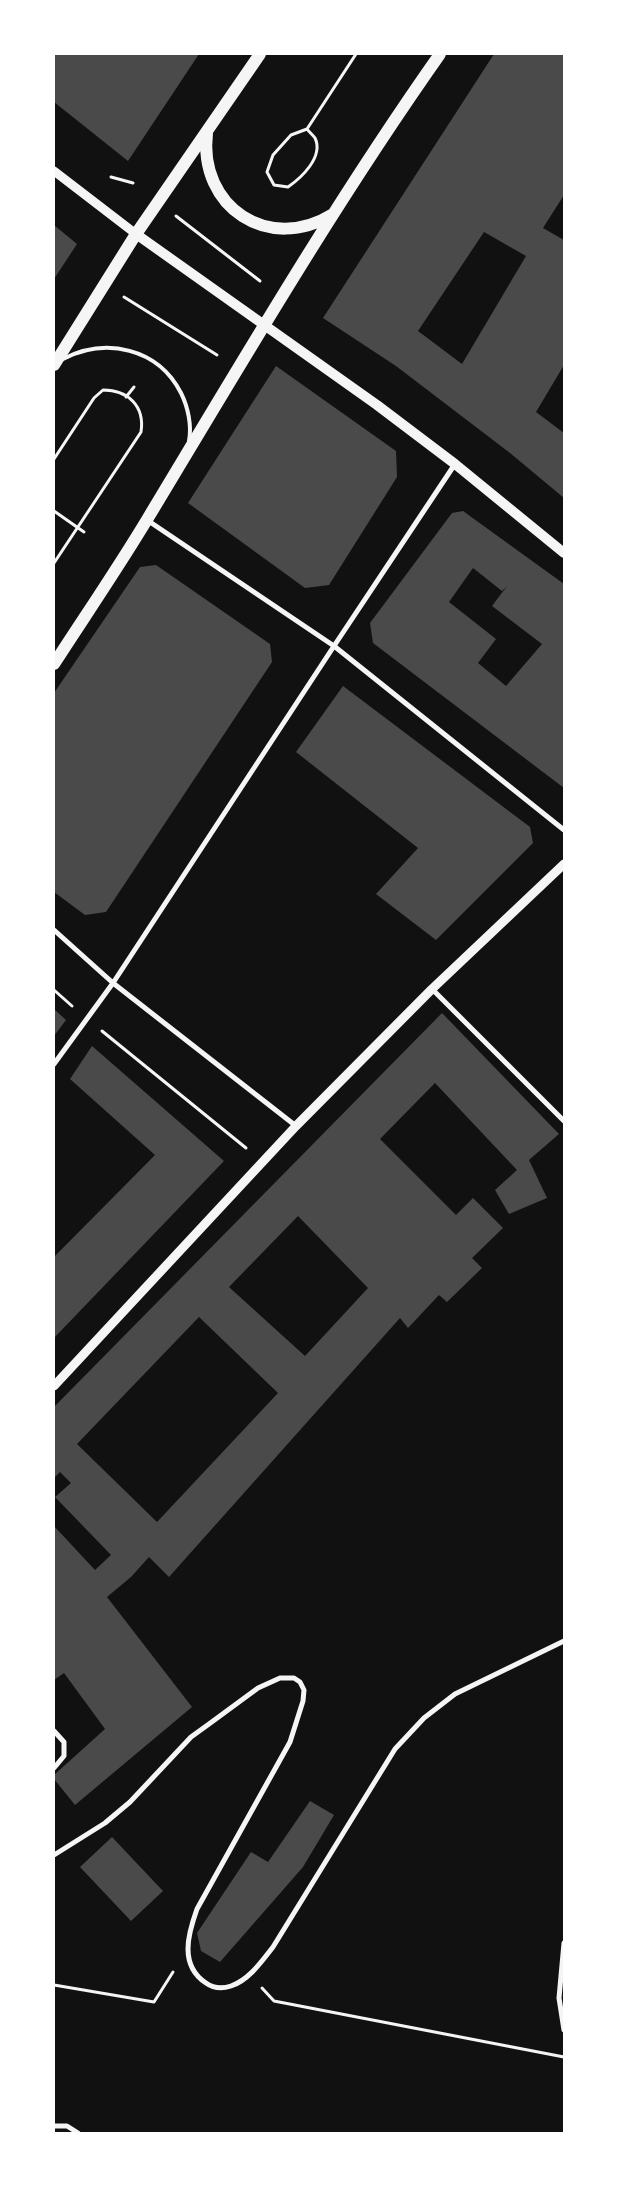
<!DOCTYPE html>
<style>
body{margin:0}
#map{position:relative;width:618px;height:2187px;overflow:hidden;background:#111;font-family:"Exo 2",sans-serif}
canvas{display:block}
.frame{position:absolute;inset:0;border:55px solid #fff;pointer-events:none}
</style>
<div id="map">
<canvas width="618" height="2187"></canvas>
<div class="frame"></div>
</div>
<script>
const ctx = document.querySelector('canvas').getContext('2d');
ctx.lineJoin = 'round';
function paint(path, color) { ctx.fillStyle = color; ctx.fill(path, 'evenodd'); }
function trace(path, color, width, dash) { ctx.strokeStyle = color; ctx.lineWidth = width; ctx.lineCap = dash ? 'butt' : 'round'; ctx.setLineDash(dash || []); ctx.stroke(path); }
paint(new Path2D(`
 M 54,54 L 199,54 L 128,161 L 54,102 Z
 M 494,54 L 564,54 L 564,195 L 543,228 L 564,240 L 564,365 L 536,412 L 564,433 L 564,498 L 510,453 L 396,366 L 323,318 ZM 484,232 L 526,256 L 462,364 L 418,331 Z
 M 54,225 L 77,244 L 54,279 Z
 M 276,366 L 396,451 L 397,477 L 329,585 L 305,588 L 188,503 Z
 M 463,511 L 564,584 L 564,788 L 373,643 L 370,623 L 452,513 ZM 473,568 L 502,591 L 507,586 L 492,606 L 542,644 L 506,686 L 478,663 L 496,639 L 449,602 Z
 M 156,565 L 270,644 L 272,662 L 106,912 L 85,915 L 54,892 L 54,693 L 140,567 Z
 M 343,686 L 530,827 L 533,843 L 436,940 L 376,894 L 418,848 L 296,752 Z
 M 54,1009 L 66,1020 L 54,1036 Z
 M 442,1013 L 559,1134 L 529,1160 L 547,1198 L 509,1214 L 495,1190 L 517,1170 L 435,1083 L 380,1139 L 456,1215 L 473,1198 L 503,1228 L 472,1258 L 482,1268 L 447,1302 L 439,1295 L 408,1328 L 400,1318 L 169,1577 L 149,1557 L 131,1577 L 107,1597 L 192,1707 L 75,1805 L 54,1779 L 54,1775 L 105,1729 L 64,1673 L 54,1680 L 54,1526 L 95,1570 L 111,1555 L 55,1497 L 71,1483 L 60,1472 L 54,1478 L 54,1407 ZM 298,1216 L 368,1288 L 305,1356 L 229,1287 ZM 199,1317 L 278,1393 L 157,1522 L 77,1444 Z
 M 92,1046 L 224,1161 L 54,1338 L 54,1257 L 155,1155 L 70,1079 Z
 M 310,1801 L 334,1815 L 303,1867 L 220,1962 L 201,1951 L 197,1933 L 251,1852 L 268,1862 Z
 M 112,1837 L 163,1891 L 131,1921 L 80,1867 Z`), '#4a4a4a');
trace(new Path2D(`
 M 307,129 C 309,132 313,135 315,138 C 324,157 301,178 288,187 L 274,185 L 267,172 L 273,155 L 291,135 L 307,129 L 356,54
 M 111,177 L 133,183
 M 176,216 L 260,281
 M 124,297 L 217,355
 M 126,397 L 134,387
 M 54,459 L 94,398 L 103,390 C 128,390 145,406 141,432 L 54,563
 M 54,511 L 84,532
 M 54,990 L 72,1006
 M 102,1031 L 246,1148
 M 54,1985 L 154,2002 L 173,1972
 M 262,1988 L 274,2001 L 564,2057`), '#f5f5f5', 3);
trace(new Path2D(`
 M 63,359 C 106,337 158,348 181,393 C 188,407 192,426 189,441`), '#f5f5f5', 4);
trace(new Path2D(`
 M 147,520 L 334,646 L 564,830
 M 54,930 L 113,983 L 296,1126
 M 432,989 L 564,1121
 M 54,1064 L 113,983 L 334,646 L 455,464
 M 54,1731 L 64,1742 L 64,1756 L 54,1768
 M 54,1855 L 105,1823 L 130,1802 L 191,1737 L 209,1724 L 258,1688 L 280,1678 L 294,1678 L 300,1682 L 304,1690 L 303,1701 L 290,1742 L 197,1909 C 188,1934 179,1965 206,1983 C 213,1988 222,1989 231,1986 C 249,1980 262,1961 273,1947 L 395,1749 L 424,1718 L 455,1694 L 564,1641
 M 564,1943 L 559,1998 L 564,2030
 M 54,2126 L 67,2126 L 78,2133`), '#f5f5f5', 5);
trace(new Path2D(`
 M 54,171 L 136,234
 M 54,1386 L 296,1126 L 432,989 L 564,864`), '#f5f5f5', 9);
trace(new Path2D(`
 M 136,234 L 377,405 L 455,464 L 564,553`), '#f5f5f5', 10);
trace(new Path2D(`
 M 207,133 C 198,207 269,254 333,214
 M 54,365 L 136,234 L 260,54
 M 54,664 C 85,616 118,568 148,518 C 242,362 335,203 440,54`), '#f5f5f5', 12);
</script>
